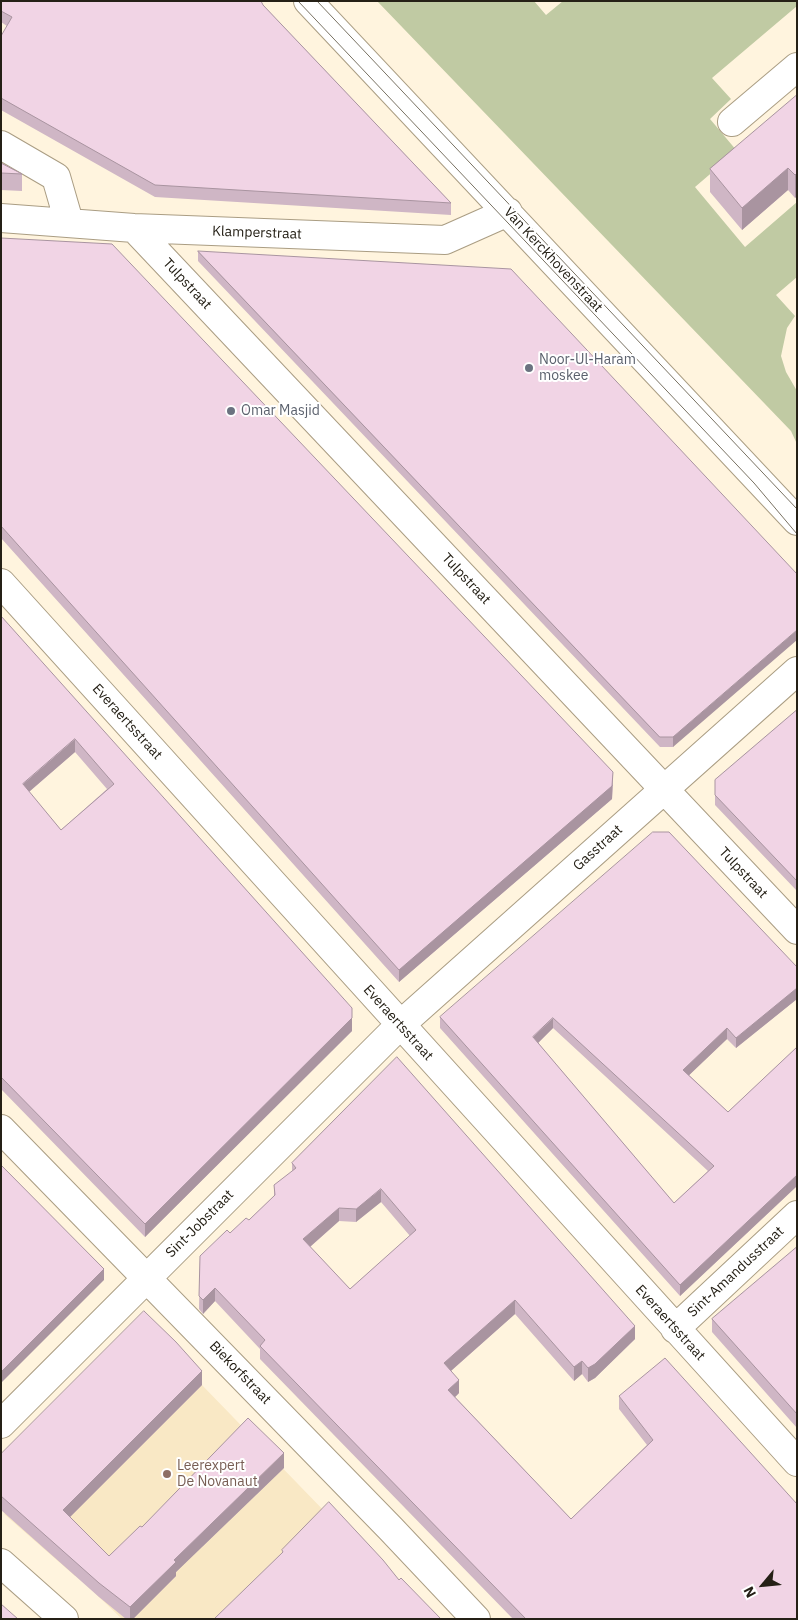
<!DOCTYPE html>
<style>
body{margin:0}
#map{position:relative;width:798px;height:1620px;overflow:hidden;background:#fff4de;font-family:"IBM Plex Sans",sans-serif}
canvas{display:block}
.frame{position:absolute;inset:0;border:2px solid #252016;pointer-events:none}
.north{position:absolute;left:738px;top:1560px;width:50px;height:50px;-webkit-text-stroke:4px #fff;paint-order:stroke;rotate:242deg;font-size:14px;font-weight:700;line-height:20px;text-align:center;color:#252016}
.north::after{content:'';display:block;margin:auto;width:18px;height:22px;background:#252016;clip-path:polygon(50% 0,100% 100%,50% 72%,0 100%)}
</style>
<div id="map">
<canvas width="798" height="1620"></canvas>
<div class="frame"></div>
<div class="north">N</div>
</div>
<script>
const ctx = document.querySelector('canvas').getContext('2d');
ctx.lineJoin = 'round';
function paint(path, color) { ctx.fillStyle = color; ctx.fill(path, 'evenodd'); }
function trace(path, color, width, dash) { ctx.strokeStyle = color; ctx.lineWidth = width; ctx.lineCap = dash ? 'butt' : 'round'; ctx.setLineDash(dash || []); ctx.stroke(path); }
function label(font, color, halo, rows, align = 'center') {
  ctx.font = font + ' "IBM Plex Sans",sans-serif'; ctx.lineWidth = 4; ctx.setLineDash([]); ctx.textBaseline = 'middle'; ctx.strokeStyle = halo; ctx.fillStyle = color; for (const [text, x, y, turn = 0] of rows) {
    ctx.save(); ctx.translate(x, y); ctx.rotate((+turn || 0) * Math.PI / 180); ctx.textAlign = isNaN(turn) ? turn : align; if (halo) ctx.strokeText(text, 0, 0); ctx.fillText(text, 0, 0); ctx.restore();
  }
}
paint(new Path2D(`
 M 200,1383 L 330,1517 L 294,1619 L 122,1619 L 77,1576 L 75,1576 L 4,1514 L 87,1435 Z`), '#f9e8c5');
paint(new Path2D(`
 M 377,1 L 534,1 L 546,15 L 563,1 L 797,1 L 797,6 L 712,78 L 731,99 L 710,119 L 737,151 L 695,187 L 745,247 L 797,202 L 797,277 L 776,295 L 795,316 L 787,328 L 781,356 L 786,372 L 797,391 L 797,444 L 791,431 Z`), '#c0caa3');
const minor = new Path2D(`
 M 308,1 L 797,521
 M 732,122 L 797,67
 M 1,145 L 56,177 L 69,222
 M 1,218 L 134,228 L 445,240 L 508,212
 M 134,228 L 797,930
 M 1,583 L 797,1462
 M 1,1129 L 391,1529 L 476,1619
 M 675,1329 L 797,1215
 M 1,1424 L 400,1025 L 797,671`);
const tertiary = new Path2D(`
 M 1,1563 L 64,1619`);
trace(minor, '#aa9d83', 30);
trace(tertiary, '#aa9d83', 30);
trace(minor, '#fff', 28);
trace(tertiary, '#fff', 28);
trace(new Path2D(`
 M 298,1 L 754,483 L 797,534
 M 317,1 L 797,509`), '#797263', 1);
paint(new Path2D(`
 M 1,1 L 263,5 L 451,203 L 451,215 L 155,197 L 1,110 L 1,36 L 7,26 L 1,22 Z
 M 797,95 L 797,196 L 795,198 L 788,190 L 742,230 L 710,192 L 710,169 Z
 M 1,163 L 22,174 L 22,191 L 1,190 Z
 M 1,238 L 613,785 L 612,799 L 399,982 L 1,538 Z
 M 198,251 L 797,574 L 673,747 L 660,747 L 198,261 Z
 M 1,616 L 352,1031 L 145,1237 L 1,1089 ZM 75,752 L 107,789 L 61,830 L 29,792 Z
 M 797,710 L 797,891 L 715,805 L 715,780 Z
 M 797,967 L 797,999 L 736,1048 L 727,1039 L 689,1075 L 728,1112 L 797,1047 L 797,1186 L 680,1296 L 440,1028 L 440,1017 ZM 553,1028 L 708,1171 L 674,1203 L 538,1043 Z
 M 397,1057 L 635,1339 L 595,1378 L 588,1382 L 582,1374 L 574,1381 L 515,1314 L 451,1371 L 459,1393 L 455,1397 L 571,1519 L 647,1445 L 619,1409 L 619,1396 L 797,1619 L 513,1619 L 260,1359 L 260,1349 L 215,1301 L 203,1314 L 199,1309 L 200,1256 L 249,1220 L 274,1196 L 274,1185 L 292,1172 L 292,1163 ZM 381,1202 L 410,1236 L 350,1289 L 310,1247 L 339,1221 L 356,1222 Z
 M 797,1247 L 797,1428 L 712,1332 L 712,1319 Z
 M 202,1385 L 70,1517 L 109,1556 L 142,1527 L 284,1468 L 176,1572 L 176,1576 L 133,1619 L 126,1619 L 99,1597 L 1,1510 L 1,1454 Z`), '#cfb6c5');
paint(new Path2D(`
 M 788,168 L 788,190 L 742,230 L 742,208 Z
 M 797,173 L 797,196 L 795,198 L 795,175 Z
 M 797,630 L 797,640 L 673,747 L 673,737 Z
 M 75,739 L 75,752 L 23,797 L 23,784 Z
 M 613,772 L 612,799 L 399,982 L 399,970 Z
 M 797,988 L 797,999 L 736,1048 L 736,1038 Z
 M 352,1008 L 352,1031 L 145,1237 L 145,1224 Z
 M 553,1018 L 553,1028 L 533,1048 L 533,1037 Z
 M 727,1028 L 727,1039 L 683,1081 L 683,1070 Z
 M 797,1175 L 797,1186 L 680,1296 L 680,1285 Z
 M 381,1189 L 381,1202 L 356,1222 L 356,1209 Z
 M 339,1208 L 339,1221 L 303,1253 L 303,1239 Z
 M 104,1269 L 104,1280 L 1,1383 L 1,1372 Z
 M 215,1288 L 215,1301 L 203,1314 L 203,1300 Z
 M 515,1300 L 515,1314 L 444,1377 L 444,1363 Z
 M 635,1326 L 635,1339 L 595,1378 L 588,1382 L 588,1368 Z
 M 582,1361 L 582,1374 L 574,1381 L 574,1367 Z
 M 202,1371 L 202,1385 L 63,1524 L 63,1510 Z
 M 459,1380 L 459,1393 L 448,1404 L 448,1390 Z
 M 284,1453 L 284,1468 L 176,1572 L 176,1576 L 133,1619 L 130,1619 L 130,1607 L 174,1560 Z`), '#a994a0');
const building = new Path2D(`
 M 1,1 L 261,1 L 263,5 L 451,203 L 155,185 L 1,98 L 1,36 L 12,17 L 1,11 Z
 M 797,95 L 797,173 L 795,175 L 788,168 L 742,208 L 710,169 Z
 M 1,163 L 22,174 L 1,173 Z
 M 1,238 L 112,244 L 613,772 L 612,786 L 399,970 L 1,526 Z
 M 198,251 L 511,269 L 797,574 L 797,630 L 673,737 L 660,737 Z
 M 1,616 L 352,1008 L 352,1018 L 145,1224 L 1,1077 ZM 75,739 L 114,784 L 61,830 L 23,784 Z
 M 797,710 L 797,881 L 715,795 L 715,780 Z
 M 653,832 L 669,832 L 797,967 L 797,988 L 736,1038 L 727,1028 L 683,1070 L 728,1112 L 797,1047 L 797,1175 L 680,1285 L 440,1017 ZM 553,1018 L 714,1166 L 674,1203 L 533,1037 Z
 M 397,1057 L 635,1326 L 595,1364 L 588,1368 L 582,1361 L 574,1367 L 515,1300 L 444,1363 L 459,1380 L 448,1390 L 571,1519 L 653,1440 L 619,1396 L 665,1358 L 797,1504 L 797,1619 L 526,1619 L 260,1346 L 265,1340 L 215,1288 L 203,1300 L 199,1296 L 200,1256 L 227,1230 L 230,1233 L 246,1218 L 249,1220 L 275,1195 L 274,1185 L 296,1168 L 292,1163 ZM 381,1189 L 416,1230 L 350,1289 L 303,1239 L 339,1208 L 356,1209 Z
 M 1,1165 L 104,1269 L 1,1372 Z
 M 797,1247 L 797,1414 L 712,1319 Z
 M 144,1311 L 176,1342 L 202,1371 L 63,1510 L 109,1556 L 140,1526 L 142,1527 L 248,1418 L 284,1453 L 174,1560 L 176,1562 L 130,1607 L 99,1583 L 1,1496 L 1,1454 Z
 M 329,1502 L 383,1560 L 399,1580 L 401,1578 L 441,1619 L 214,1619 L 283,1552 L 282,1550 Z
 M 1,1604 L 18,1619 L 1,1619 Z`);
paint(building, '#f1d4e5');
trace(building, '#a994a0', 1);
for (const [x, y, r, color] of [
 [529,368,5,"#6b7280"],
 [231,411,5,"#6b7280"],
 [167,1474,5,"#8d6e63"]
]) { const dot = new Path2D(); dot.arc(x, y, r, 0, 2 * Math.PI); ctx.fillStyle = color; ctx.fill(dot); trace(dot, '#fff', 2); }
label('14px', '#252016', '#fff', [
 ["Klamperstraat",257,233,2],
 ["Van Kerckhovenstraat",553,260,47],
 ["Tulpstraat",187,284,47],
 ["Tulpstraat",466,579,47],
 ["Everaertsstraat",127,722,48],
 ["Gasstraat",598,848,-42],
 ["Tulpstraat",743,873,47],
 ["Everaertsstraat",398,1023,48],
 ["Sint-Jobstraat",200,1224,-45],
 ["Sint-Amandusstraat",736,1272,-43],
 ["Everaertsstraat",670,1323,48],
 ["Biekorfstraat",240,1373,46]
]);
label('14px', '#5b616d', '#fff', [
 ["Noor-Ul-Haram",539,360],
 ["moskee",539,376],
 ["Omar Masjid",241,411]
], 'left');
label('14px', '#785e54', '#fff', [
 ["Leerexpert",177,1466],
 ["De Novanaut",177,1482]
], 'left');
</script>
